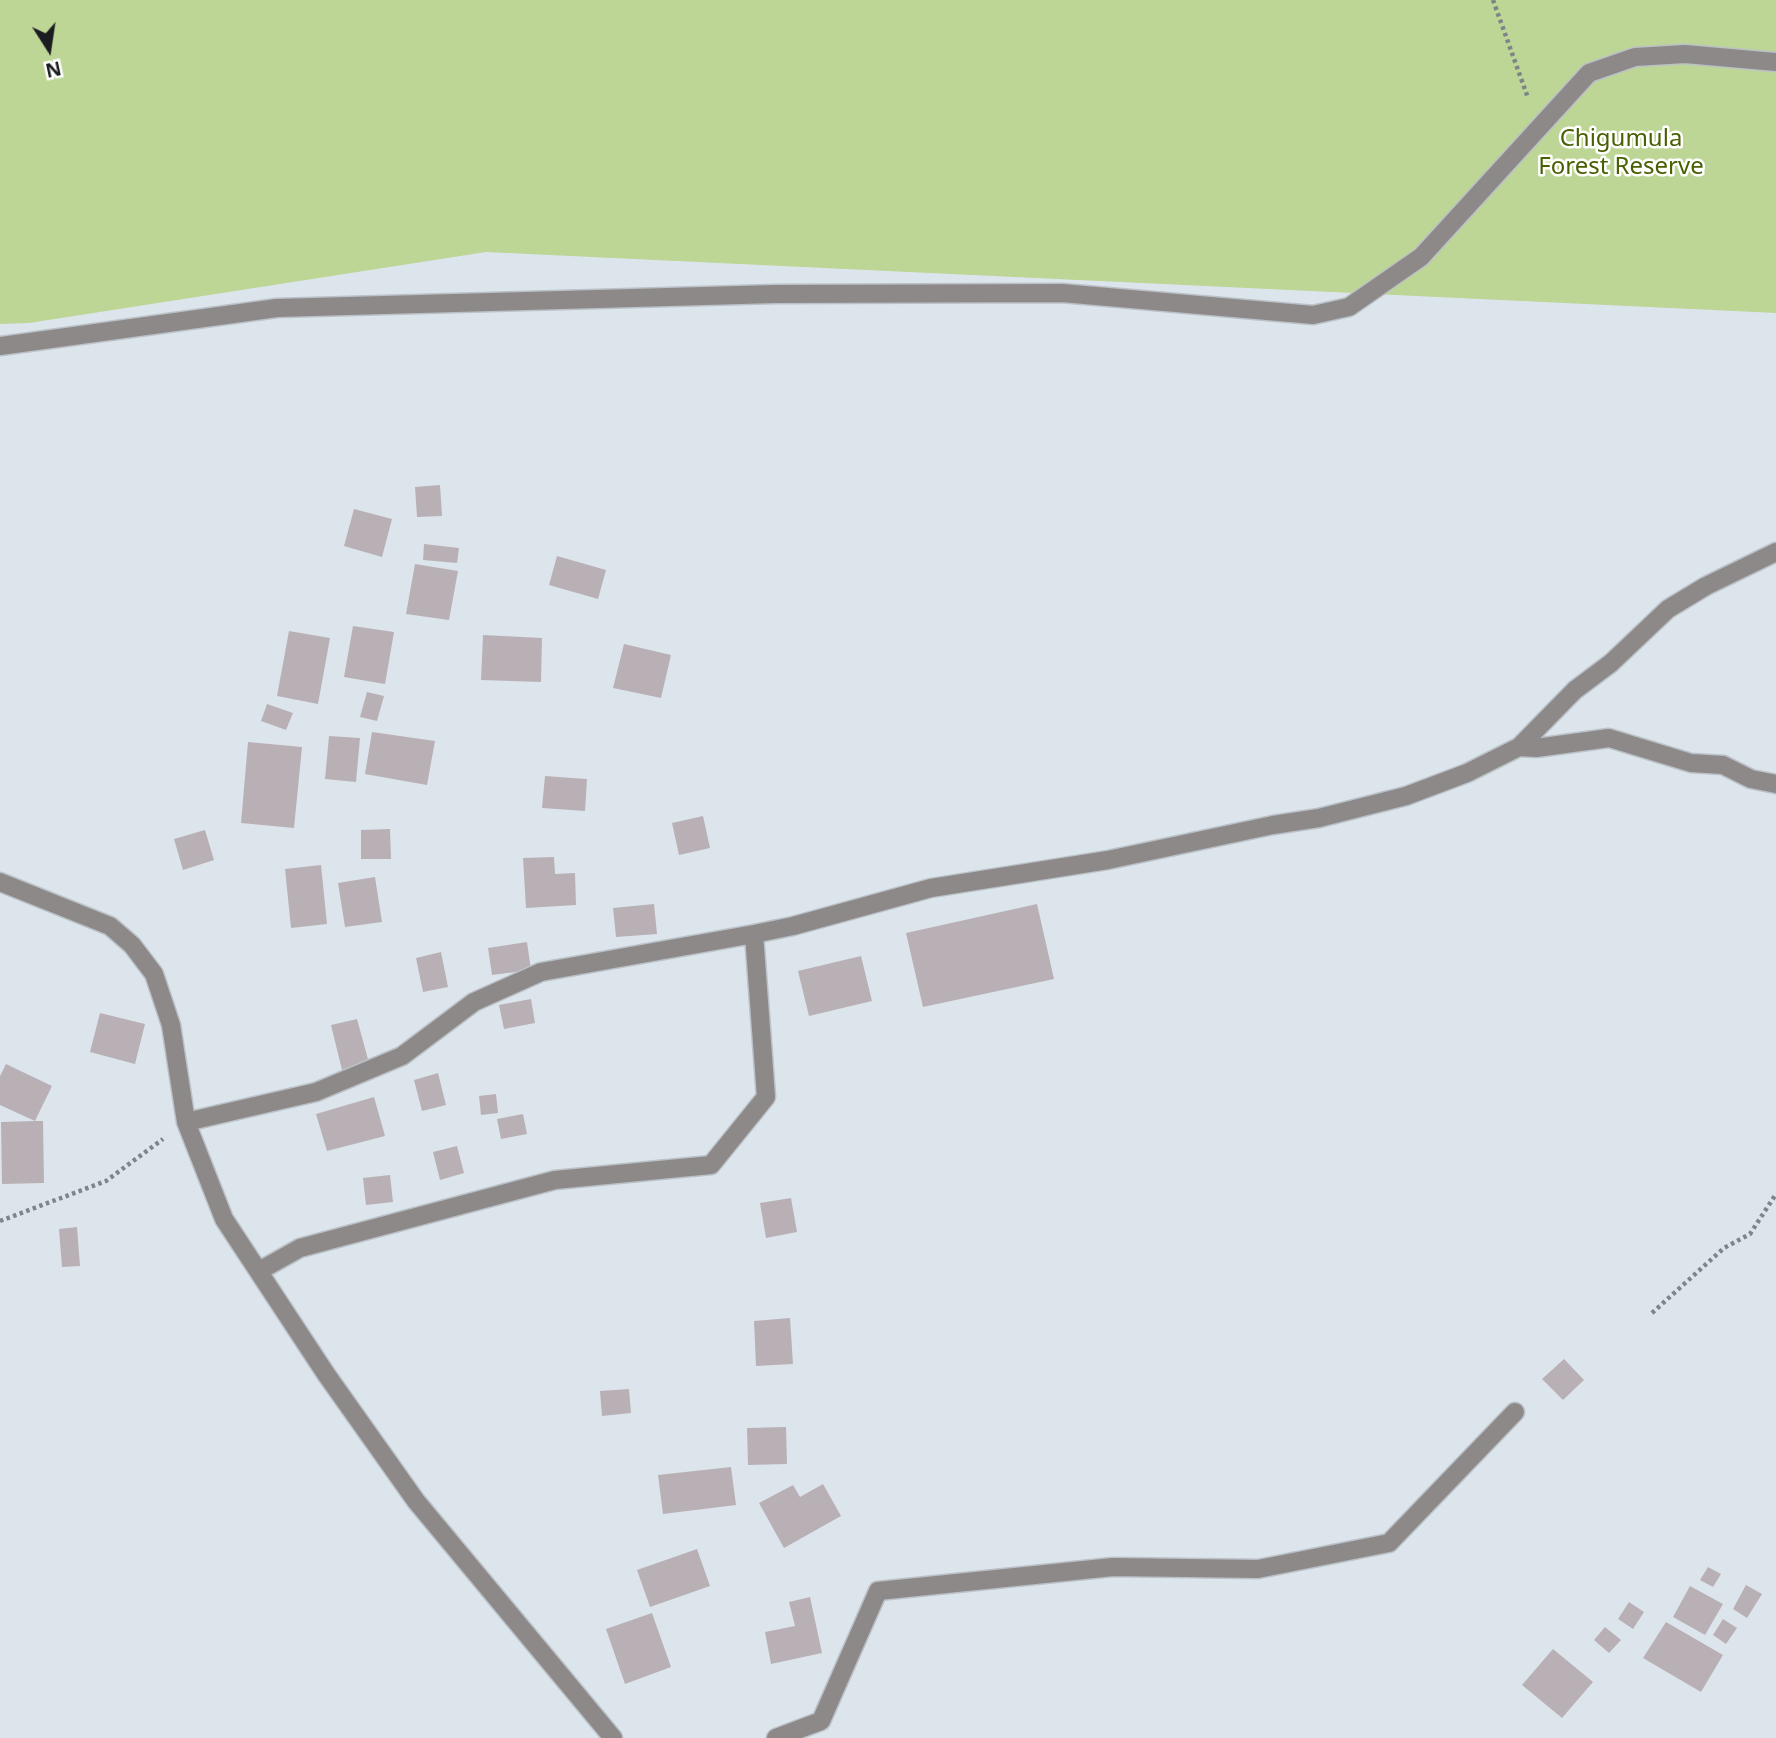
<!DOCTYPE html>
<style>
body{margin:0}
#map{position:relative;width:1776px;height:1738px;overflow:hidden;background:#dde5ec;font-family:"Noto Sans",sans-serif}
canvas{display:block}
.north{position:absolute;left:14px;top:14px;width:70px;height:70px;-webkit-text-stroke:5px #fff;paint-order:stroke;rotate:168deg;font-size:19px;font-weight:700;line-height:28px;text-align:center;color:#1b1d20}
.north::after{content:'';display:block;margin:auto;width:24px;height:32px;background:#1b1d20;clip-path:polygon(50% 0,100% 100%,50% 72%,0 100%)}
</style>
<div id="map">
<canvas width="1776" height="1738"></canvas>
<div class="north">N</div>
</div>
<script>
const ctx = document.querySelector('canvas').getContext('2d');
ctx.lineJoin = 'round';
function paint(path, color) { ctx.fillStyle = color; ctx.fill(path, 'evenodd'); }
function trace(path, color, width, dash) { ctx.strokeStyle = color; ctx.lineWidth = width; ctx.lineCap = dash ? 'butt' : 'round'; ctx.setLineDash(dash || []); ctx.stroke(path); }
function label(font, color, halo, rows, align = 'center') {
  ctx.font = font + ' "Noto Sans",sans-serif'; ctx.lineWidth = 5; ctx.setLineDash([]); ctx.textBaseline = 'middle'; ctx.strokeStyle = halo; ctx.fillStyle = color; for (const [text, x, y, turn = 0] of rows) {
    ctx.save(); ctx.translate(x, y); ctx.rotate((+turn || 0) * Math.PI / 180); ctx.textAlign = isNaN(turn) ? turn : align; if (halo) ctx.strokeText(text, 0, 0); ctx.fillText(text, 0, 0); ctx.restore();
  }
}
paint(new Path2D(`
 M 0,0 L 1776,0 L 1776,313 L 486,252 L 29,323 L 0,324 Z`), '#bdd595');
paint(new Path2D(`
 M 440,485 L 442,516 L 417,517 L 415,487 Z
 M 354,509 L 392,519 L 382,557 L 344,546 Z
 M 424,544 L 459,548 L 457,563 L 423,560 Z
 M 557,556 L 606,570 L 598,599 L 549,585 Z
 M 415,564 L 458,571 L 449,620 L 406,614 Z
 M 353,626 L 394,632 L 385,684 L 344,677 Z
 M 289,631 L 330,638 L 318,704 L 277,696 Z
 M 483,635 L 542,638 L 541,682 L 481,680 Z
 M 624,644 L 671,655 L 661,698 L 613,688 Z
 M 367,692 L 384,696 L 377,721 L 360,717 Z
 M 267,704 L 293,713 L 286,730 L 261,721 Z
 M 372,732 L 435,741 L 427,785 L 365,774 Z
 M 329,736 L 360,738 L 356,782 L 325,779 Z
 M 248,742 L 302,747 L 294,828 L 241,823 Z
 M 545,776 L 587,779 L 585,811 L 542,808 Z
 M 703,816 L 710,848 L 679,855 L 672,823 Z
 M 390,829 L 391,859 L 361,859 L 361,830 Z
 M 205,830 L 214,860 L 183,870 L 174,839 Z
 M 554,857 L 555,874 L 575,873 L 576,905 L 526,908 L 523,858 Z
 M 321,865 L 327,924 L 291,928 L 285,869 Z
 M 375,877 L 382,922 L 345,927 L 338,883 Z
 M 654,904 L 657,934 L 616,937 L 613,908 Z
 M 1037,904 L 1054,979 L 923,1007 L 906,933 Z
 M 527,942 L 531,970 L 492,975 L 488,948 Z
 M 441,952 L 448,987 L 423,992 L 416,958 Z
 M 861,956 L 872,1001 L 809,1016 L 798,971 Z
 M 531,999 L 535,1023 L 504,1029 L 499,1005 Z
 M 100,1013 L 145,1024 L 135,1064 L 90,1052 Z
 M 357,1019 L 369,1063 L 342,1070 L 331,1025 Z
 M 6,1064 L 52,1086 L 35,1121 L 43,1121 L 44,1183 L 2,1184 L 1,1122 L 35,1121 L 0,1105 L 0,1076 Z
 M 438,1073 L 446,1105 L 422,1111 L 414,1080 Z
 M 496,1094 L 498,1113 L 481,1115 L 479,1096 Z
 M 374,1097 L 385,1136 L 327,1151 L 316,1114 Z
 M 523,1114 L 527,1134 L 501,1139 L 497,1119 Z
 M 457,1146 L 464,1173 L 440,1180 L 433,1152 Z
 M 390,1175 L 393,1202 L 366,1205 L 363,1178 Z
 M 791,1198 L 797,1232 L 766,1238 L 760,1203 Z
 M 77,1227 L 80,1266 L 62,1267 L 59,1229 Z
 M 790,1318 L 793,1364 L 756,1366 L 754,1321 Z
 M 1564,1359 L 1584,1380 L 1563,1400 L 1542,1379 Z
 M 629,1389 L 631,1413 L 602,1416 L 600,1391 Z
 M 786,1427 L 787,1464 L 748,1465 L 747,1428 Z
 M 731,1467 L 736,1505 L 663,1514 L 658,1475 Z
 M 823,1484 L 841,1516 L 784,1548 L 759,1503 L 793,1485 L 800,1497 Z
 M 697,1549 L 710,1586 L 650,1607 L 637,1570 Z
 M 1708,1567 L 1721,1574 L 1713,1587 L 1700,1580 Z
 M 1746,1585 L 1762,1594 L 1747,1618 L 1733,1609 Z
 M 1690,1586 L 1723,1604 L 1705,1635 L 1673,1617 Z
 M 810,1597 L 822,1653 L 771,1664 L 765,1632 L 795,1626 L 789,1602 Z
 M 1629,1602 L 1644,1612 L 1633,1629 L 1618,1619 Z
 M 652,1613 L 671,1667 L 625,1684 L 606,1629 Z
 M 1723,1619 L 1737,1628 L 1726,1644 L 1713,1635 Z
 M 1666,1622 L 1723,1655 L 1701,1692 L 1643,1658 Z
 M 1605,1627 L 1621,1640 L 1609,1653 L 1594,1640 Z
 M 1553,1649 L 1593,1682 L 1562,1718 L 1522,1685 Z`), '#b9b0b6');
const minor = new Path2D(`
 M 1519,747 L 1536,748 L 1609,738 L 1691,763 L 1723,765 L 1751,779 L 1776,784
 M 0,882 L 110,926 L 132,945 L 154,974 L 171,1025 L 186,1122 L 224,1219 L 326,1374 L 416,1501 L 613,1738
 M 186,1122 L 316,1092 L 402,1056 L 474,1002 L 541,972 L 754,934 L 793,926 L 931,888 L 1108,860 L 1273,825 L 1319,818 L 1406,796 L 1467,773 L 1519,747 L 1575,690 L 1611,663 L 1668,609 L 1706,586 L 1776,552
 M 259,1271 L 300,1248 L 555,1180 L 711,1165 L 766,1097 L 754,934
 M 776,1738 L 821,1721 L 878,1591 L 1113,1567 L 1258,1569 L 1389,1543 L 1515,1412`);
const tertiary = new Path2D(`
 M 0,346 L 277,308 L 775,294 L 1062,293 L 1313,315 L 1349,307 L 1421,257 L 1589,73 L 1635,57 L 1685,54 L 1776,62`);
trace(minor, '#bac1c7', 21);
trace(tertiary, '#bac1c7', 21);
trace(new Path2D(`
 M 1493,0 L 1528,98
 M 0,1221 L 106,1181 L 163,1139
 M 1652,1313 L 1724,1248 L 1750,1234 L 1776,1194`), '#7f8489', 4.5, [3.5, 3.5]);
trace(minor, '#8e8989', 18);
trace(tertiary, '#8e8989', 18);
label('24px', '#486002', '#fff', [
 ["Chigumula",1621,139],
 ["Forest Reserve",1621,167]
]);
</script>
